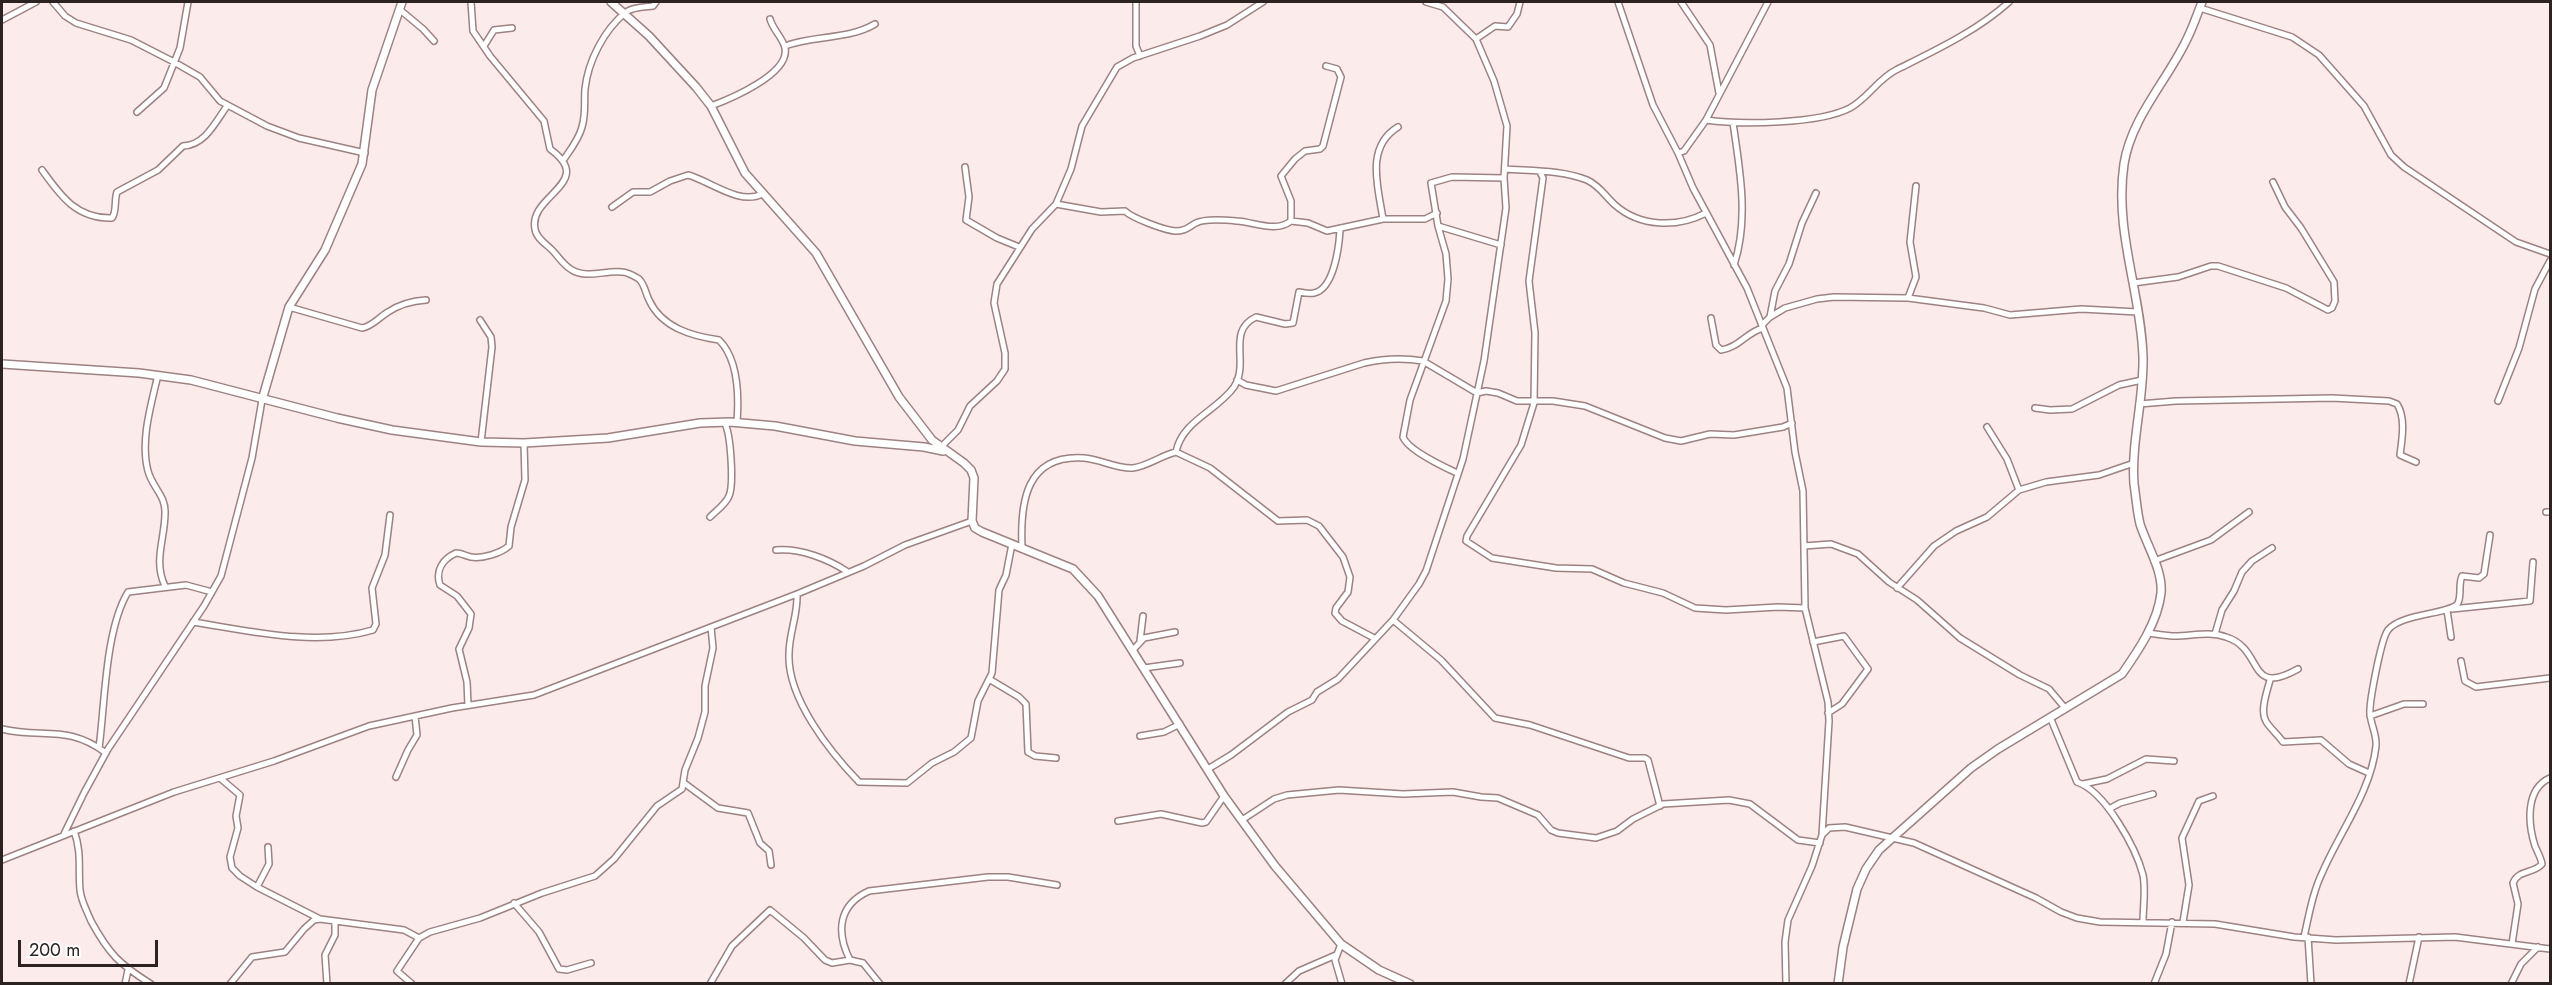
<!DOCTYPE html>
<style>
body{margin:0}
#map{position:relative;width:2552px;height:985px;overflow:hidden;background:#fcebeb;font-family:Jost,sans-serif}
canvas{display:block}
.frame{position:absolute;inset:0;border:3px solid #2c2222;pointer-events:none}
.scale{position:absolute;left:18px;top:940px;width:140px;height:27px;box-sizing:border-box;border:3px solid #2c2222;border-top:0;padding-left:8px;font-size:18px;line-height:21px;white-space:nowrap;color:#2c2222;-webkit-text-stroke:4px #fdfdfd;paint-order:stroke}
</style>
<div id="map">
<canvas width="2552" height="985"></canvas>
<div class="frame"></div>
<div class="scale">200 m</div>
</div>
<script>
const ctx = document.querySelector('canvas').getContext('2d');
ctx.lineJoin = 'round';
function trace(path, color, width, dash) { ctx.strokeStyle = color; ctx.lineWidth = width; ctx.lineCap = dash ? 'butt' : 'round'; ctx.setLineDash(dash || []); ctx.stroke(path); }
const street = new Path2D(`
 M 53,2 L 65,16 L 76,23 L 131,40 L 174,62 L 200,77 L 220,101 L 267,126 L 299,138 L 365,153
 M 471,2 L 473,31 L 490,56 L 544,121 L 550,149 C 597,183 528,195 535,229 C 536,238 546,244 552,250 C 559,257 563,265 572,270 C 587,279 605,270 622,272 C 628,272 634,276 639,279 C 645,285 645,292 649,300 C 662,328 692,336 719,340 C 738,359 739,396 737,422
 M 1136,2 L 1136,46 L 1140,56
 M 1618,2 L 1653,105 L 1678,153 L 1693,188 L 1747,288 L 1787,388 L 1795,452 L 1803,491 L 1805,608 L 1828,702 L 1829,721 L 1822,835 L 1812,866 L 1788,920 L 1785,942 L 1786,984
 M 1681,2 L 1710,45 L 1719,93
 M 2200,8 L 2292,37 L 2319,55 L 2364,106 L 2391,155 L 2404,167 L 2516,242 L 2550,254
 M 399,9 L 423,29 L 434,41
 M 2,20 L 36,2
 M 1476,39 L 1495,26 L 1508,27 L 1517,14 L 1520,2
 M 484,46 L 494,30 L 512,28
 M 785,46 C 814,35 848,40 875,24
 M 711,106 C 730,99 790,74 785,48 C 783,38 773,30 770,19
 M 137,112 L 164,88 L 180,48 L 188,2
 M 1706,120 C 1741,125 1819,124 1850,108 C 1868,98 1878,79 1896,70 C 1934,51 1977,31 2009,2
 M 1733,123 C 1740,170 1749,220 1734,265
 M 1678,153 L 1684,151 L 1706,120 L 1768,2
 M 564,159 C 571,149 579,139 582,127 C 586,114 584,102 585,89 C 588,61 604,30 626,12 C 633,7 645,7 653,6 L 656,2
 M 965,167 L 969,197 L 966,220 L 997,238 L 1019,247
 M 1505,169 C 1532,171 1562,170 1587,180 C 1600,186 1605,196 1615,205 C 1640,227 1677,228 1706,213
 M 42,170 C 60,195 76,219 112,218 C 117,212 114,200 117,192 L 158,170 L 183,146 C 205,145 215,123 227,106
 M 1540,172 L 1543,178 L 1529,281 L 1535,333 L 1534,403 L 1521,445 L 1467,536 L 1466,541 L 1492,558 L 1556,568 L 1592,569 L 1624,583 L 1663,593 L 1695,608 L 1726,610 L 1778,607 L 1805,608
 M 1056,204 L 1101,212 L 1125,211 C 1132,218 1164,230 1175,231 C 1186,231 1188,227 1196,223 C 1205,218 1226,220 1237,221 C 1254,222 1276,233 1291,221 L 1308,223 L 1327,231 L 1383,219 L 1425,219 L 1437,213
 M 612,207 L 633,192 L 650,192 L 670,181 L 688,175 C 708,180 740,206 762,194
 M 1383,219 C 1378,187 1365,147 1398,127
 M 1291,221 L 1291,201 L 1281,176 L 1295,159 L 1305,151 L 1320,149 L 1323,146 L 1341,77 L 1337,69 L 1326,66
 M 1438,226 L 1501,245
 M 2133,283 L 2178,277 L 2211,266 L 2218,266 L 2286,288 L 2328,310 L 2332,308 L 2335,301 L 2334,282 L 2301,228 L 2285,207 L 2273,182
 M 1908,298 L 1916,277 L 1910,242 L 1916,186
 M 289,307 L 362,328 C 373,326 378,318 388,312 C 400,304 411,301 426,300
 M 1770,317 L 1775,291 L 1789,264 L 1802,223 L 1816,193
 M 1711,318 L 1716,345 L 1721,350 C 1738,348 1747,332 1763,328
 M 480,320 L 491,337 L 492,347 L 481,442
 M 1763,324 L 1770,317 L 1785,308 L 1817,299 L 1834,297 L 1908,298 L 1984,308 L 2010,315 L 2081,309 L 2138,312
 M 158,375 C 151,405 140,441 148,471 C 152,487 166,496 165,513 C 165,539 153,561 165,586
 M 1237,380 L 1246,385 L 1276,391 L 1364,363 C 1382,359 1404,358 1423,361 L 1477,393 L 1486,391 L 1498,393 L 1517,401 L 1553,401 L 1585,406 L 1665,438 L 1681,441 L 1710,434 L 1734,435 L 1783,427 L 1792,423
 M 2498,401 L 2519,348 L 2535,289 L 2550,261
 M 2139,404 L 2176,401 L 2332,398 L 2389,401 L 2397,404 C 2406,418 2402,439 2400,455 L 2416,462
 M 2035,408 L 2050,410 L 2072,409 L 2119,385 L 2142,380
 M 1987,427 L 2007,459 L 2019,490
 M 941,447 L 958,430 L 970,406 L 997,381 L 1005,369 L 1005,353 L 994,303 L 997,284 L 1032,229 L 1056,204 L 1071,169 L 1082,126 L 1117,67 L 1133,58 L 1200,36 L 1227,25 L 1263,2
 M 1176,452 C 1182,421 1217,411 1234,387 C 1250,363 1226,331 1256,317 L 1285,324 L 1293,323 L 1299,292 C 1304,293 1310,294 1314,293 C 1334,289 1339,247 1340,230
 M 1457,473 C 1444,467 1408,450 1403,437 L 1410,400 L 1446,301 L 1448,279 L 1446,254 L 1438,226 L 1431,183 L 1452,177 L 1504,178
 M 2546,512 L 2550,512
 M 710,517 C 716,511 726,504 729,496 C 734,485 731,432 724,422
 M 1804,546 L 1831,544 L 1858,554 L 1889,582 L 1917,600 L 1960,638 L 2020,675 L 2049,689 L 2065,708
 M 1022,547 C 1020,502 1026,454 1084,458 C 1100,459 1116,469 1133,468 C 1148,466 1162,455 1176,452 L 1210,468 L 1278,521 L 1307,520 L 1319,526 L 1343,557 L 1350,577 L 1348,592 L 1336,608 L 1335,613 L 1342,621 L 1374,638
 M 776,550 C 801,548 828,559 848,572
 M 2154,561 L 2211,540 L 2249,512
 M 1897,588 L 1934,546 L 1956,531 L 1987,517 L 2019,490 L 2046,482 L 2099,475 L 2134,463
 M 797,594 C 798,615 789,633 789,654 C 787,698 830,752 859,782 L 907,783 L 932,763 L 954,752 L 971,738 L 978,701 L 992,673 L 999,590 L 1006,575 L 1012,544
 M 2452,609 L 2530,601 L 2533,562
 M 2447,610 L 2451,637
 M 1393,620 L 1441,660 L 1495,718 L 1530,725 L 1629,758 L 1645,758 L 1648,760 L 1660,806
 M 193,622 C 250,631 315,647 373,630 L 376,624 L 372,588 L 385,555 L 390,515
 M 2148,633 C 2157,634 2166,636 2175,636 C 2192,636 2209,631 2226,637 C 2265,649 2246,698 2298,669
 M 2215,634 L 2222,610 L 2234,591 L 2242,572 L 2252,561 L 2272,548
 M 1140,641 L 1143,616
 M 1813,642 L 1844,636 L 1868,669 L 1842,704 L 1828,713
 M 1133,650 L 1144,638 L 1175,632
 M 2461,661 L 2465,681 L 2476,687 L 2550,678
 M 1144,668 L 1180,663
 M 989,679 L 1019,697 L 1026,704 L 1028,752 L 1035,756 L 1056,758
 M 2270,680 C 2267,692 2259,712 2267,723 C 2272,730 2278,735 2283,742 L 2321,740 L 2349,764 L 2369,773
 M 468,705 L 467,682 L 459,649 L 469,628 L 471,614 L 457,596 L 440,585 C 435,570 443,559 456,553 C 461,553 466,556 471,557 C 483,559 501,553 509,546 L 511,527 L 525,480 L 524,443
 M 2370,716 L 2404,704 L 2423,704
 M 2050,717 L 2077,782 C 2105,791 2136,848 2143,875 C 2146,890 2143,907 2143,922
 M 2,729 C 43,739 67,724 106,753
 M 1140,736 L 1164,732 L 1180,724
 M 99,748 C 105,704 105,630 128,592 L 186,585 L 212,592
 M 1208,769 L 1231,755 L 1288,712 L 1312,700 L 1317,692 L 1338,679 L 1393,620 L 1419,584 L 1426,571 L 1463,459 L 1484,361 L 1506,208 L 1504,178 L 1507,126 L 1494,81 L 1476,39 L 1443,7 L 1426,2
 M 396,777 L 408,750 L 417,735 L 415,716
 M 220,778 L 240,795 L 236,816 L 238,828 L 230,857 L 232,868 L 240,876 L 257,887 L 320,919
 M 684,783 L 718,808 L 748,813 L 760,843 L 769,851 L 771,865
 M 2083,784 L 2107,779 L 2146,759 L 2174,761
 M 2109,809 L 2120,803 L 2153,794
 M 1242,820 L 1274,799 L 1287,795 L 1339,790 L 1403,794 L 1453,792 L 1481,797 L 1498,798 L 1538,815 L 1551,830 L 1558,833 L 1596,838 L 1617,831 L 1633,819 L 1663,804 L 1729,800 L 1750,804 L 1798,840 L 1820,843
 M 1118,821 L 1161,814 L 1202,823 L 1206,822 L 1224,796
 M 74,831 C 82,852 78,869 80,890 C 81,901 87,911 91,921 C 109,954 119,964 151,984
 M 64,834 L 84,793 L 108,749 L 204,606 L 221,576 L 252,458 L 262,400
 M 1822,835 L 1829,828 L 1845,827 L 1914,843 L 2036,898 L 2061,912 L 2077,918 L 2100,922 L 2215,924 L 2294,937 L 2336,940 L 2455,937 L 2550,949
 M 2,860 L 174,792 L 274,761 L 369,726 L 452,708 L 534,695 L 797,594 L 864,566 L 905,545 L 972,521
 M 257,887 L 269,864 L 268,847
 M 514,903 L 539,932 L 559,969 L 567,970 L 591,963
 M 2183,922 L 2189,885 L 2182,838 L 2199,801 L 2213,796
 M 2304,937 C 2309,915 2313,891 2323,871 C 2341,830 2371,791 2376,746 C 2377,735 2371,725 2370,714 C 2369,703 2381,639 2388,630 C 2401,613 2453,614 2458,603 C 2462,594 2458,585 2462,576 L 2479,578 L 2484,574 L 2490,535
 M 2308,937 L 2311,984
 M 1341,944 L 1335,960 L 1342,984
 M 2512,944 L 2518,904 L 2513,883 C 2519,869 2534,874 2542,864 C 2541,858 2538,853 2535,846 C 2528,824 2525,789 2550,778
 M 850,960 C 836,932 838,905 869,891 L 988,877 L 1008,877 L 1057,885
 M 125,984 L 128,970
 M 230,984 L 252,957 L 285,952 L 304,929 L 314,920 L 320,919 L 404,930 L 419,938 L 430,932 L 480,918 L 542,893 L 595,876 L 614,859 L 657,806 L 682,789 L 685,770 L 698,738 L 705,712 L 705,686 L 713,648 L 711,627
 M 327,984 L 325,955 L 335,935 L 335,921
 M 412,984 L 397,971 L 419,938
 M 710,984 L 732,946 L 770,910 L 804,938 L 825,960 L 832,963 L 850,960 L 863,963 L 880,984
 M 1285,984 L 1299,971 L 1336,955
 M 2154,984 L 2166,954 L 2172,922
 M 2409,984 L 2419,937
 M 2511,984 L 2521,964 L 2538,947`);
const secondary = new Path2D(`
 M 611,2 L 649,36 L 696,87 L 711,106 L 745,173 L 816,253 L 899,397 L 932,440 L 964,463 L 971,470 L 974,478 L 972,521 L 975,528 L 982,532 L 1073,569 L 1098,596 L 1224,796 L 1275,866 L 1341,944 L 1379,970 L 1410,984
 M 2,364 L 139,373 L 191,380 L 337,418 L 392,430 L 481,442 L 524,443 L 608,438 L 700,423 L 730,422 L 775,426 L 855,441 L 924,447 L 943,451
 M 262,400 L 289,307 L 325,250 L 362,164 L 372,90 L 402,2
 M 1838,984 L 1843,947 L 1857,889 L 1866,869 L 1879,850 L 1971,768 L 1998,749 L 2122,674 C 2138,651 2158,622 2161,593 C 2163,570 2147,546 2140,524 C 2137,512 2136,497 2134,484 C 2131,441 2144,400 2143,357 C 2141,292 2114,231 2124,164 C 2131,119 2165,83 2185,43 C 2192,30 2197,15 2202,2`);
trace(street, '#9c8282', 8);
trace(secondary, '#9c8282', 10);
trace(street, '#fff', 5);
trace(secondary, '#fff', 7);
</script>
